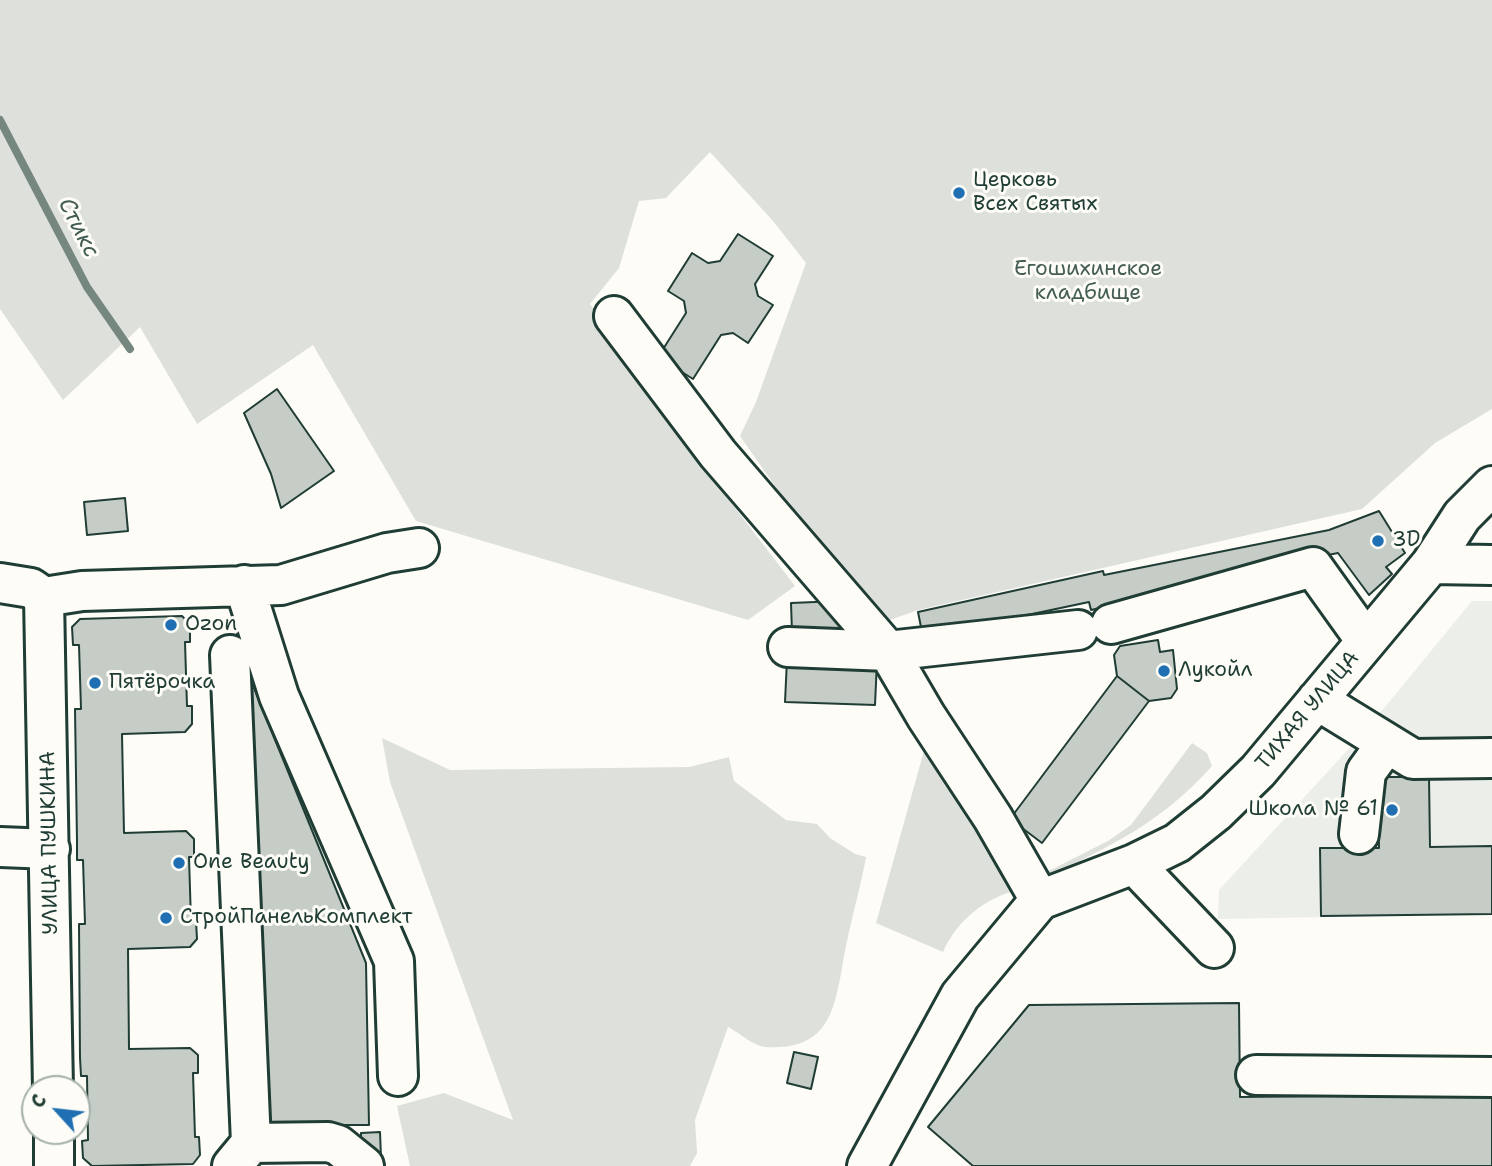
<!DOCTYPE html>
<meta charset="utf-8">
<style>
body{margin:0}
#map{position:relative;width:1492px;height:1166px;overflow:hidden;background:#fdfcf7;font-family:"Shantell Sans",sans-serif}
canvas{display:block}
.north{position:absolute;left:21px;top:1075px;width:70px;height:70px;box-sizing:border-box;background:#fdfcf7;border:2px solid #a4b0a9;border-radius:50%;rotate:297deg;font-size:19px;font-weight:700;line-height:28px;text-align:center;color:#1f3d34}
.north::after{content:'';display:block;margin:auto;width:24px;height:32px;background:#1f6fb2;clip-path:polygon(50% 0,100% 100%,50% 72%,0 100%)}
</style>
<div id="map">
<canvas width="1492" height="1166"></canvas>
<div class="north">С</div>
</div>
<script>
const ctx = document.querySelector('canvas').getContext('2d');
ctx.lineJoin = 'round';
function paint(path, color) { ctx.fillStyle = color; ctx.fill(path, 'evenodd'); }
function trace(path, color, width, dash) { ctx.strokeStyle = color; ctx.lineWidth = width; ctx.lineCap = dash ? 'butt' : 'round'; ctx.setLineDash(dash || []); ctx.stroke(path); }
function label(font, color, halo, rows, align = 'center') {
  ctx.font = font + ' "Shantell Sans",sans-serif'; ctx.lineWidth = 6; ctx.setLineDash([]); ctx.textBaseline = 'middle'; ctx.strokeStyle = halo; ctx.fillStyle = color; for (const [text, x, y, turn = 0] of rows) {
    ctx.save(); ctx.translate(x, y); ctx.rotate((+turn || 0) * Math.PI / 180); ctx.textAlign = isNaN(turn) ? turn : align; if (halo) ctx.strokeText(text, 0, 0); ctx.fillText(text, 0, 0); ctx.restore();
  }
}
paint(new Path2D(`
 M 1472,601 L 1492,601 L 1492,914 L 1218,919 L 1219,890 L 1366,730 Z`), '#eceee9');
paint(new Path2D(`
 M 0,0 L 1492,0 L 1492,409 L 1435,443 L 1362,509 L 918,610 L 873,626 L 740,436 L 756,402 L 806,263 L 773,221 L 710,152 L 666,198 L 639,201 L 619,268 L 590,304 L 703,466 L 795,586 L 748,620 L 416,521 L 313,345 L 197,424 L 140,327 L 63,400 L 0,309 Z
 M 382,738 L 450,770 L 689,767 L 729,757 L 734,781 L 786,820 L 817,824 L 830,838 L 855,854 L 866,857 C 860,890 850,923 844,956 C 835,1007 831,1051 766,1047 C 754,1047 739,1032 728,1027 L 695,1120 L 697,1153 L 690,1166 L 410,1166 L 397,1106 L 444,1093 L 513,1120 L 390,782 Z
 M 927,740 L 1019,890 C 986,897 957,920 943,952 L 876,923 Z
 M 1192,743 L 1207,753 L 1212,766 C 1159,825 1110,846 1040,880 L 1039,876 L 1108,841 L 1131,825 Z`), '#dde0db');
trace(new Path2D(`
 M 0,120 L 87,287 L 130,349`), '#75877f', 8);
const building = new Path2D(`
 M 738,234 L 773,256 L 755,284 L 758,296 L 773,305 L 748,343 L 733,333 L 721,335 L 693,379 L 658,357 L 686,313 L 684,301 L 668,291 L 692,253 L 708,263 L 720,261 Z
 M 277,389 L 334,471 L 281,508 L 271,474 L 244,413 Z
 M 125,498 L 128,531 L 87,535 L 84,502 Z
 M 1379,511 L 1405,553 L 1386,567 L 1392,574 L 1369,595 L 1338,553 L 1237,573 L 1238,577 L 1091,610 L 1089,602 L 923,637 L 918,612 L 1103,571 L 1104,575 L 1329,530 Z
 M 839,601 L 841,631 L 792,633 L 791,603 Z
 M 182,616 L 190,624 L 190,642 L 185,642 L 187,706 L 192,706 L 192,724 L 185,732 L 122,734 L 124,833 L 186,831 L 194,839 L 194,857 L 189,857 L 191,921 L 196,921 L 197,939 L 190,947 L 128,949 L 129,1049 L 190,1048 L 198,1055 L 198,1073 L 193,1073 L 195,1137 L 199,1137 L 200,1155 L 193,1164 L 92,1166 L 83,1158 L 82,1141 L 88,1140 L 87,1076 L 81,1076 L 80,1058 L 79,924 L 85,924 L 83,860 L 77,860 L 77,842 L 75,709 L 81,709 L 79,645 L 73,645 L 72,627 L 80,619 Z
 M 1158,640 L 1160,652 L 1173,650 L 1177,689 L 1171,698 L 1149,701 L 1117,676 L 1114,655 L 1120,646 Z
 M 241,656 L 366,963 L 369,1125 L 260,1125 Z
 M 787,659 L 877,661 L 875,705 L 785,702 Z
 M 1117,676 L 1149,701 L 1042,843 L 1010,819 Z
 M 1378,777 L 1429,777 L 1430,847 L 1492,846 L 1492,914 L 1321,916 L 1320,848 L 1379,848 Z
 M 1239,1003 L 1240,1097 L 1492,1094 L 1492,1166 L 973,1166 L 928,1127 L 1029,1005 Z
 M 794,1052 L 818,1057 L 811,1089 L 787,1083 Z
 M 380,1132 L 381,1157 L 361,1157 L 361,1133 Z`);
paint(building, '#c6cdc7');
trace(building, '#1f3d34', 2);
const minor = new Path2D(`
 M 614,316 L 718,454 L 888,651 L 926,716 L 993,818 L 1040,900
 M 1431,564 L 1492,565
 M 0,583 L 31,588 L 44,597
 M 244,585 L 279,696 L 394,961 L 398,1076
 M 44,597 L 53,1089
 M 44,597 L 82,591 L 281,585 L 387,553 L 419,548
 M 1111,624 L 1313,567 L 1366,641
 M 788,647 L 888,651 L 1078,630
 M 230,655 L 251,1143
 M 1317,700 L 1413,759 L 1492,758
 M 1359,834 L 1366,772 L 1387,743
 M 0,847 L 50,849
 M 1134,864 L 1214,948
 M 1256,1075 L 1492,1077
 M 54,1131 L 54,1166
 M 232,1166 L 251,1143 L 328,1142 L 338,1145 L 364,1166
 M 867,1166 L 960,996 L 1040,900 L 1134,864 L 1177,843 L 1216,812 L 1258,771 L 1431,564 L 1462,516 L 1492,486`);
trace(minor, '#1f3d34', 44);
trace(minor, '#fdfcf7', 38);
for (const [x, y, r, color] of [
 [959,193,7,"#1f6fb2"],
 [1378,541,7,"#1f6fb2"],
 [171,625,7,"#1f6fb2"],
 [1164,671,7,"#1f6fb2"],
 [95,683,7,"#1f6fb2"],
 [1392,810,7,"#1f6fb2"],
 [179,863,7,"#1f6fb2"],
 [166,918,7,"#1f6fb2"]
]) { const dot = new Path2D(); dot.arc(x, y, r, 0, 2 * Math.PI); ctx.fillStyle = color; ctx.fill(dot); trace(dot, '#fdfcf7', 2.5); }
label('21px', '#1f3d34', '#fdfcf7', [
 ["Церковь",973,181],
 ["Всех Святых",973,205],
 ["3D",1392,541],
 ["Ozon",185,625],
 ["Лукойл",1178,671],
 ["Пятёрочка",109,683],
 ["Школа № 61",1378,810,"right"],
 ["One Beauty",193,863],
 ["СтройПанельКомплект",180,918]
], 'left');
label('21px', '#455e55', '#fdfcf7', [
 ["Егошихинское",1088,270],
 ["кладбище",1088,294]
]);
label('21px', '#1f3d34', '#fdfcf7', [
 ["ТИХАЯ УЛИЦА",1308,711,-50],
 ["УЛИЦА ПУШКИНА",50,843,-91]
]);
label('italic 23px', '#435c53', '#fdfcf7', [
 ["Стикс",78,228,63]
]);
</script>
